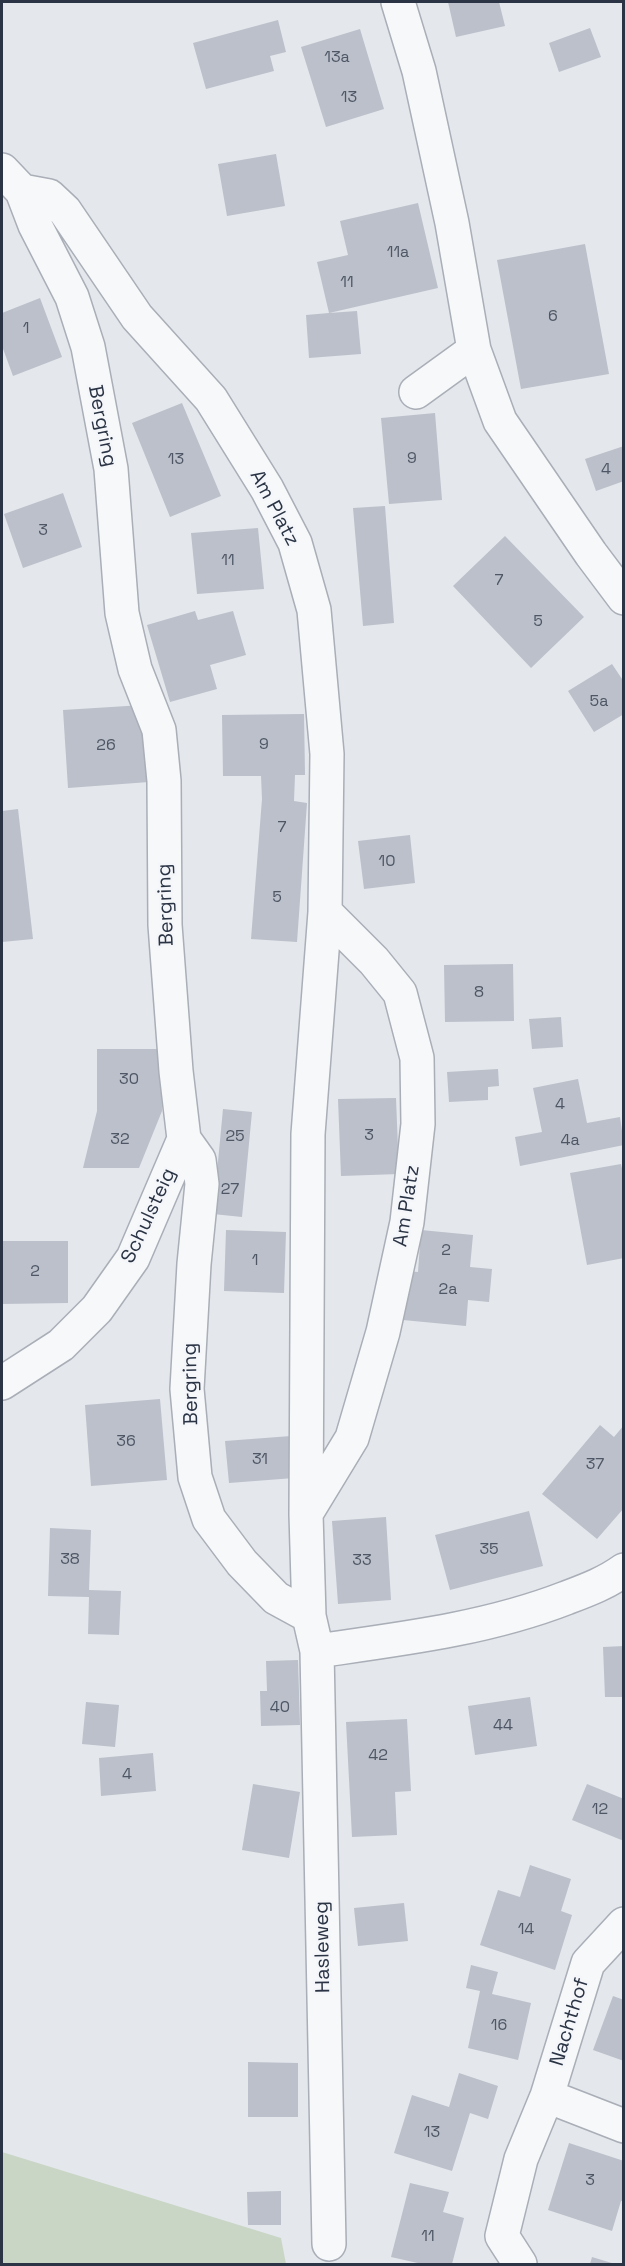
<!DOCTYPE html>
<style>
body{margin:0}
#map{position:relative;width:625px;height:2266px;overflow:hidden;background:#e4e7ec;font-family:"Space Grotesk",sans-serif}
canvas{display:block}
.frame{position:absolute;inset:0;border:3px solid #2b3445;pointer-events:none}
</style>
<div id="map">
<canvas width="625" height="2266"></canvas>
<div class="frame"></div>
</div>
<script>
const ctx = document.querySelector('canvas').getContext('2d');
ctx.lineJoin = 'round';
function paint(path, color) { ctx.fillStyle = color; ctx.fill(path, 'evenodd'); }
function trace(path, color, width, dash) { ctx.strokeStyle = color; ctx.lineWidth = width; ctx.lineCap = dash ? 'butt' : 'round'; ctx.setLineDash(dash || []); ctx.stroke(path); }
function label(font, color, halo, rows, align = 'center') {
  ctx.font = font + ' "Space Grotesk",sans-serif'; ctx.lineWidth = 5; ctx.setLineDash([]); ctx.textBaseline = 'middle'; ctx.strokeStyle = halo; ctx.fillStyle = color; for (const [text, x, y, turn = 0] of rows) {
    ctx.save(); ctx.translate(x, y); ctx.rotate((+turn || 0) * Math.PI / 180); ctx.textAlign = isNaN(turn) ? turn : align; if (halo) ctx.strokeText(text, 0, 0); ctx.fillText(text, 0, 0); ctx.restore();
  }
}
paint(new Path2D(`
 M 2,2152 L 281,2238 L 286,2264 L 2,2264 Z`), '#c9d6c5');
paint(new Path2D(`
 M 448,2 L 499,2 L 505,26 L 456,37 Z
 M 278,20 L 286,52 L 270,56 L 274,71 L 206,89 L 193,43 Z
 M 590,28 L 601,57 L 559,72 L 549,43 Z
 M 360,29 L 384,109 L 326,127 L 301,47 Z
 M 276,154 L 285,206 L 227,216 L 218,164 Z
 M 418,203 L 438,288 L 329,313 L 357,311 L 361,354 L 309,358 L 306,315 L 329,313 L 317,262 L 348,255 L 340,221 Z
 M 585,244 L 609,374 L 521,389 L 497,260 Z
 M 40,298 L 62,357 L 13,376 L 2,346 L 2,313 Z
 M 182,403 L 221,496 L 170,517 L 132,423 Z
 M 435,413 L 442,500 L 389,504 L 381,418 Z
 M 624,446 L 624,481 L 596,491 L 585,459 Z
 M 63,493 L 82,547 L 23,568 L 4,514 Z
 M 385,506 L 394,623 L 363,626 L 353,508 Z
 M 258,528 L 264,589 L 197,594 L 191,533 Z
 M 505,536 L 584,617 L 531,668 L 453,586 Z
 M 195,611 L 198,620 L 233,611 L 246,655 L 210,665 L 217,689 L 170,702 L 147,625 Z
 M 612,664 L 624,682 L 624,714 L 594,732 L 568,691 Z
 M 143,705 L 149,782 L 68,788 L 63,710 Z
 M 304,714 L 305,775 L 295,775 L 294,801 L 307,803 L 297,942 L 251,939 L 262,799 L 261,776 L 223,776 L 222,715 Z
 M 18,809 L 33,939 L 2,942 L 2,811 Z
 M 410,835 L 415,883 L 364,889 L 358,841 Z
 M 513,964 L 514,1021 L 445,1022 L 444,965 Z
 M 561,1017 L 563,1047 L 532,1049 L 529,1019 Z
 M 97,1049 L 161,1049 L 162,1111 L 139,1168 L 83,1168 L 97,1111 Z
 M 498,1069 L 499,1086 L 488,1087 L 488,1100 L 449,1102 L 447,1072 Z
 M 578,1079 L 587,1123 L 620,1117 L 624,1145 L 520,1166 L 515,1137 L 542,1132 L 533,1088 Z
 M 396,1098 L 399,1174 L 341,1176 L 338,1099 Z
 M 223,1109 L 252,1112 L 242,1217 L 213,1214 Z
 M 621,1164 L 624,1177 L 624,1258 L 587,1265 L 570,1173 Z
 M 226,1230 L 286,1232 L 284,1293 L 224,1291 Z
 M 421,1230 L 473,1235 L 470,1267 L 492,1269 L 489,1302 L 468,1300 L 466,1326 L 403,1320 L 407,1271 L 418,1272 Z
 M 2,1241 L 68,1241 L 68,1303 L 2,1304 Z
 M 160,1399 L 167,1480 L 91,1486 L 85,1405 Z
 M 600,1425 L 614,1437 L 624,1425 L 624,1508 L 597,1539 L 542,1494 Z
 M 291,1436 L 294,1478 L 229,1483 L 225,1441 Z
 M 529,1511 L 543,1566 L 450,1590 L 435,1535 Z
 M 386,1517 L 391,1600 L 338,1604 L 332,1521 Z
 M 50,1528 L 91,1530 L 89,1590 L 121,1591 L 119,1635 L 88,1634 L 89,1597 L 48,1596 Z
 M 624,1646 L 624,1697 L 605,1697 L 603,1647 Z
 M 298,1660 L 300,1725 L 261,1726 L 260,1691 L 267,1691 L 266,1661 Z
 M 530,1697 L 537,1746 L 475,1755 L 468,1706 Z
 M 86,1702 L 119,1705 L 115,1747 L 82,1744 Z
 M 407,1719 L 411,1791 L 395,1792 L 397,1835 L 352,1837 L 346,1722 Z
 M 153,1753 L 156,1791 L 101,1796 L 99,1758 Z
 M 253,1784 L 300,1792 L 289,1858 L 242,1850 Z
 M 587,1784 L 624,1799 L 624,1841 L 572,1820 Z
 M 530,1865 L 571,1879 L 561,1911 L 572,1915 L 555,1970 L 480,1945 L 498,1890 L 520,1897 Z
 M 404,1903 L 408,1941 L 358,1946 L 354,1908 Z
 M 471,1965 L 498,1972 L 492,1994 L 531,2003 L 518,2060 L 468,2048 L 480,1991 L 466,1988 Z
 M 613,1996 L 624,2000 L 624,2061 L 593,2050 Z
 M 248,2062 L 298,2063 L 298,2117 L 248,2117 Z
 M 459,2073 L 498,2086 L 488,2119 L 470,2113 L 452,2171 L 394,2153 L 412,2095 L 449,2107 Z
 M 569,2143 L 624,2161 L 624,2201 L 621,2201 L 612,2231 L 548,2210 Z
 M 410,2183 L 449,2192 L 443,2212 L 464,2218 L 452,2264 L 422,2264 L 391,2257 Z
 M 281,2191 L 281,2225 L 248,2225 L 247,2192 Z
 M 592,2257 L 615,2264 L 590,2264 Z`), '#bbc0ca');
const minor = new Path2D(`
 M 398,2 L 419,71 L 452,223 L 474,350 L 500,421 L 591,554 L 624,598
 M 2,170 L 22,191 L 35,225 L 72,297 L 88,347 L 111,469 L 122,613 L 135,669 L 159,730 L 164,781 L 165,925 L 176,1071 L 184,1139 L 199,1160 L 202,1184 L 194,1264 L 187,1389 L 195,1477 L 209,1519 L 242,1563 L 276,1598 L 309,1616
 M 22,191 L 49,196 L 65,211 L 137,317 L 211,399 L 267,489 L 295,543 L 314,610 L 327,754 L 325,912 L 308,1134 L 306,1514 L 309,1616 L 317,1651 L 329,2244
 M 416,392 L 474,350
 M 2,1383 L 61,1345 L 97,1309 L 133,1258 L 184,1139
 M 307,1512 L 352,1438 L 383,1332 L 407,1222 L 418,1124 L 417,1058 L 400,993 L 374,961 L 325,912
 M 317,1651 C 401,1639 486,1629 566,1598 C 587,1590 606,1583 624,1570
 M 624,1924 L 588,1963 L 547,2096 L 624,2126
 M 520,2264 L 502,2236 L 521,2159 L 547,2096`);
trace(minor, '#a9aeb7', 36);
trace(minor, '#f7f8fa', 33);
label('16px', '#4f5766', null, [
 ["13a",337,58],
 ["13",349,98],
 ["11a",398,253],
 ["11",347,283],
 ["6",553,317],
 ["1",26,329],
 ["9",412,459],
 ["13",176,460],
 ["4",606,470],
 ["3",43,531],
 ["11",228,561],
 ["7",499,581],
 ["5",538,622],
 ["5a",599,702],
 ["9",264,745],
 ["26",106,746],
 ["7",282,828],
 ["10",387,862],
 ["5",277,898],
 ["8",479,993],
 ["30",129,1080],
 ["4",560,1105],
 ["3",369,1136],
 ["25",235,1137],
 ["32",120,1140],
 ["4a",570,1141],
 ["27",230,1190],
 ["2",446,1251],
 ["1",255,1261],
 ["2",35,1272],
 ["2a",448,1290],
 ["36",126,1442],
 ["31",260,1460],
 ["37",595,1465],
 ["35",489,1550],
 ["38",70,1560],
 ["33",362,1561],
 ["40",280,1708],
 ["44",503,1726],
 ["42",378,1756],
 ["4",127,1775],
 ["12",600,1810],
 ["14",526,1930],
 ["16",499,2026],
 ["13",432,2133],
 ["3",590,2181],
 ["11",428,2237]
]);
label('20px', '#2b3445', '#f4f6f9', [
 ["Bergring",102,426,79],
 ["Am Platz",274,508,62],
 ["Bergring",166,905,-92],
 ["Am Platz",407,1206,-81],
 ["Schulsteig",149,1216,-65],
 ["Bergring",191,1384,-91],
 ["Hasleweg",323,1947,-91],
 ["Nachthof",570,2022,-73]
]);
</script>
